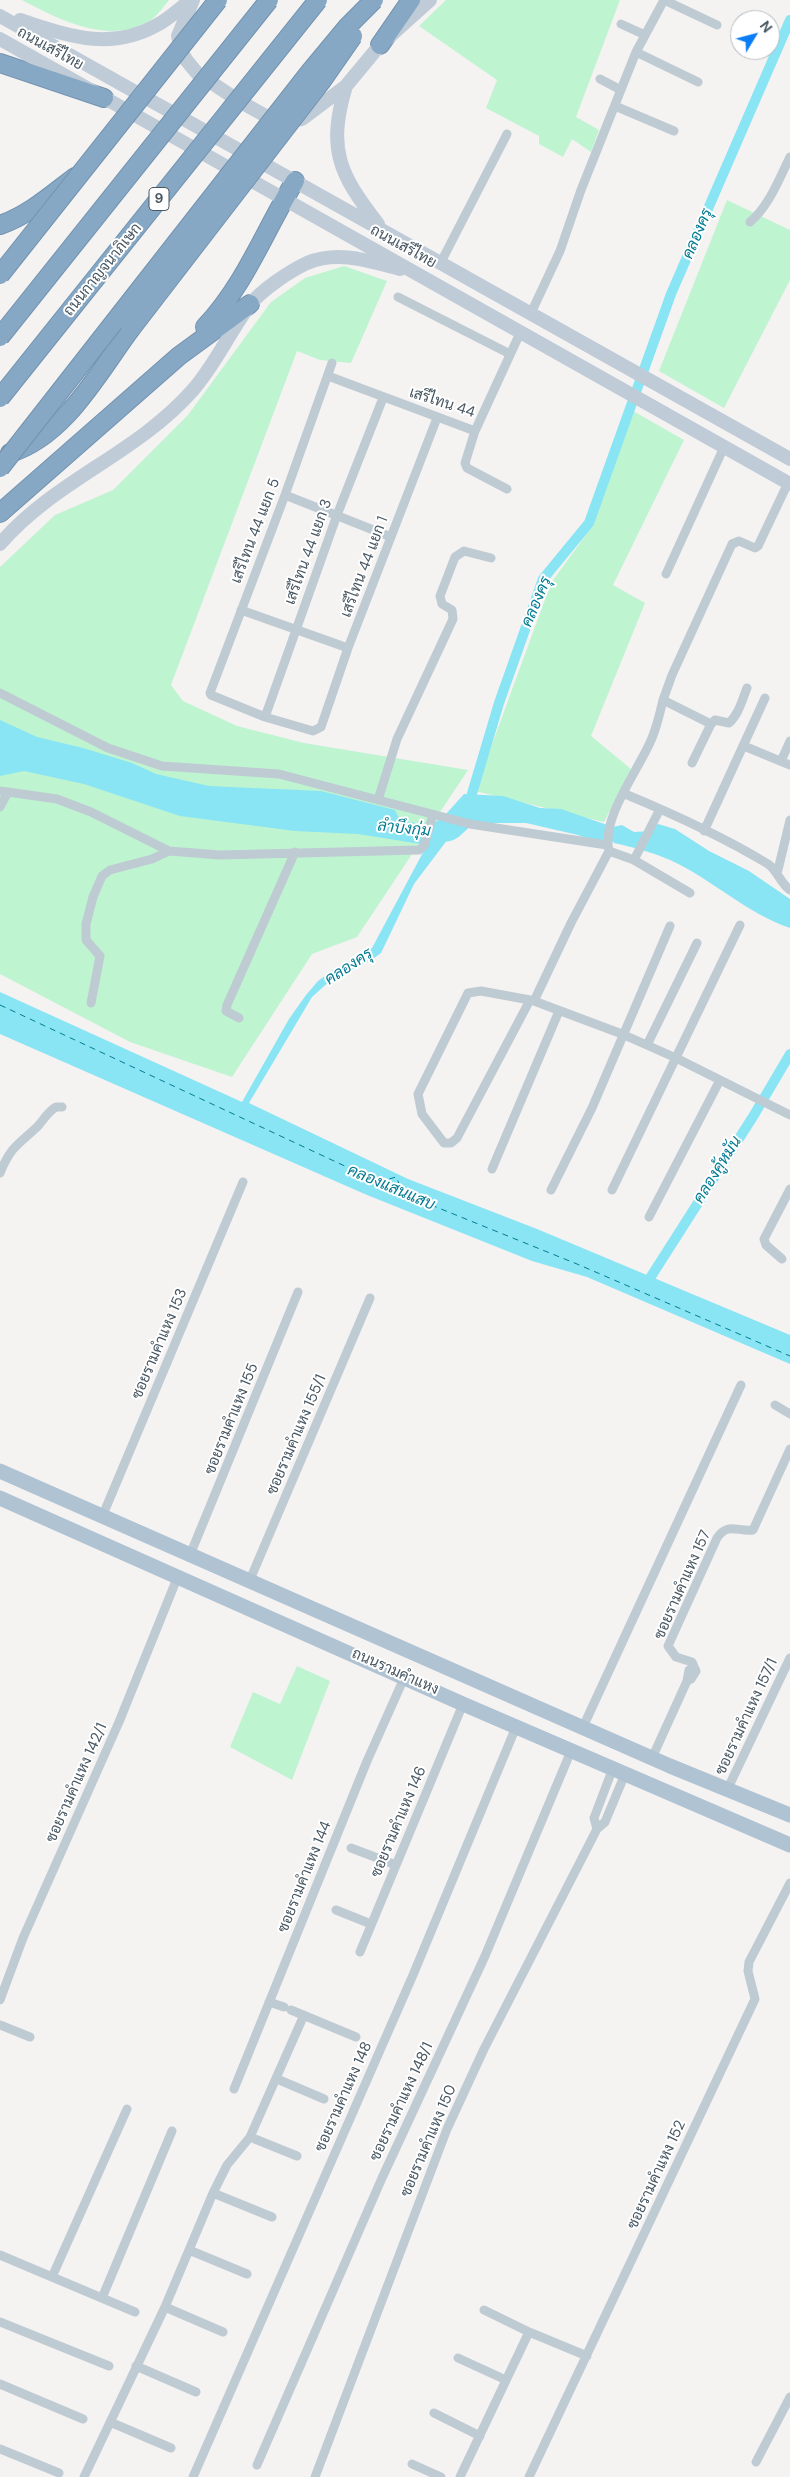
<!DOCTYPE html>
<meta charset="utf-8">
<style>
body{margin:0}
#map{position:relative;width:790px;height:2477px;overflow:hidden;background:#f5f2f2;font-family:"DM Sans",sans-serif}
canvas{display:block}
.north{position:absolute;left:730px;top:10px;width:50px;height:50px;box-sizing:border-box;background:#fff;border:1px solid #b6bcc0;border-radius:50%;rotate:53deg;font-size:14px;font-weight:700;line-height:20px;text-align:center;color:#485762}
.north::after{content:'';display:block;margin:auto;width:18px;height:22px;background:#0b7ef6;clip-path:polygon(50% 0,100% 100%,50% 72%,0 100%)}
</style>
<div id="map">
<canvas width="790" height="2477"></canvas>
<div class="north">N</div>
</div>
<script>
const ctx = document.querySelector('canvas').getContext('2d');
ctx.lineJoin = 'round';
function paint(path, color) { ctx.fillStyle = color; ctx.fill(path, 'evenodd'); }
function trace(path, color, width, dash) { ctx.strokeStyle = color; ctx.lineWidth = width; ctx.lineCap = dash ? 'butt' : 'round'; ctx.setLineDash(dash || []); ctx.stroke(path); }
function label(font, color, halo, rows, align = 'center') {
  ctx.font = font + ' "DM Sans",Sarabun,sans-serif'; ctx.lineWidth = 4; ctx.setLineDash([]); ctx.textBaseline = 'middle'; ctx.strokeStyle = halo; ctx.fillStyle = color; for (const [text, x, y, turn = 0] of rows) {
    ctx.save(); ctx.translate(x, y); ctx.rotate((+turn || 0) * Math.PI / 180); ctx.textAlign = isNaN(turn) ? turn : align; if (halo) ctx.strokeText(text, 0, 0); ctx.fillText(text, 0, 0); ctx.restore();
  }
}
paint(new Path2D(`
 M 22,0 L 169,0 C 164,6 157,16 151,20 C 109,46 60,20 22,0 Z
 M 446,0 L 620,0 L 576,117 L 599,130 L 591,152 L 572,139 L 563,157 L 539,144 L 539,136 L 486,108 L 497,80 L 419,26 Z
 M 727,200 L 790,230 L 790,280 L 724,408 L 659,371 Z
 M 344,266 L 387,281 L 351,363 L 320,360 L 297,351 L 171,685 L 183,701 L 237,726 L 304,743 L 468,770 L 357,937 L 312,954 L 232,1077 L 130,1042 L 0,974 L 0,567 L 55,515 L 113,490 L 188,415 L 271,302 L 305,278 Z
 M 633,411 L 684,440 L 613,585 L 645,603 L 591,736 L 631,769 L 604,822 L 475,791 L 551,583 L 593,525 Z
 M 297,1666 L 330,1681 L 292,1780 L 230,1747 L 253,1692 L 280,1704 Z`), '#bff4d1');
paint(new Path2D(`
 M 0,720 L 37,737 L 83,748 L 132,763 L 156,774 L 209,786 L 321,791 L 395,810 L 400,820 L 430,826 L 446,814 L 464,794 L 503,796 L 540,808 L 561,809 L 613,827 L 622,825 L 634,832 L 650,831 L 658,824 L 675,829 L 709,851 L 749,871 L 790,899 L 790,928 C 746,913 712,879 670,860 C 652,852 632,847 614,843 L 610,839 L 602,840 L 601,844 L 578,835 L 526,823 L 486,823 L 463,819 L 414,884 L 381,953 L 370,961 L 332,979 L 312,997 L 249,1103 L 408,1179 L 537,1229 L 790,1335 L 790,1364 L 587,1277 L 532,1261 L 367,1195 L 0,1034 L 0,992 L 242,1102 L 289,1019 L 306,995 L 318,981 L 333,970 L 372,948 L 427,845 L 358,834 L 295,831 L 180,816 L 84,784 L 24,771 L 0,776 Z`), '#89e4f4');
trace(new Path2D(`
 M 468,807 L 499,703 L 543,579 L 589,523 L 671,294 L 790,20
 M 645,1286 L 754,1115 L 790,1054`), '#89e4f4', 10);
trace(new Path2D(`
 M 431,832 C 458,835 450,829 468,817 L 479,818`), '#89e4f4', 18);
trace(new Path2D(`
 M 0,1005 L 379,1182 L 396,1177 L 404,1194 L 577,1264 L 790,1356`), '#047c92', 1, [6, 5]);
const highway = new Path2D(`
 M 380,45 L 411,0
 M 0,63 L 104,98
 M 0,225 C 29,215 51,195 75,177
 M 205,327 C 245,285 265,230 295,181
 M 10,453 C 65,436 98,373 130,330
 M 0,513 L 179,356 L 250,304`);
trace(highway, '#7293b0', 20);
trace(new Path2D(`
 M 664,0 L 717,25
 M 621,24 L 645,35
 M 636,52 L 698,82
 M 600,79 L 621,90
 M 615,106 L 674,131
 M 750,222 C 769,206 779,179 790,157
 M 441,262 L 507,134
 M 398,297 L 510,354
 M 531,313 L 560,251 L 581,190 L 636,52 L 664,0
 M 332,363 L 285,495 L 210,693 L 211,695 L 265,717 L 313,731 L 321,727 L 348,648 L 437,418
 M 328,376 L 475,431
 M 507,489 L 467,468 L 465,463 L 475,431 L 521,331
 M 285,495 L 391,537
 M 666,574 L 724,447
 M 241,610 L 348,648
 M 0,693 L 108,748 L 162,766 L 279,774 L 470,824 L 607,845
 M 663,700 L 672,675 L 732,544 L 739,541 L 755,548 L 758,546 L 788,483
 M 265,717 L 337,515 L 383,398
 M 711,724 L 715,720 L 729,723 C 739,714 742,700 747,688
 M 744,746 L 790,765
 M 781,761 L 790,741
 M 0,791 L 8,792 L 0,807
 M 8,792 L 57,799 L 91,812 L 169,851 L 220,855 L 419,850 L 424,846 L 433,815
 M 625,794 C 671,813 725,838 768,864 C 778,871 780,883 790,890
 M 378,800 L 397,739 L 453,619 L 452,610 L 442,604 L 440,596 L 455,557 L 464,551 L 491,558
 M 704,831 L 765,698
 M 609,851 L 634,860 L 690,893
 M 634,860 L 660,809
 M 777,874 L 790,820
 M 530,1000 L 457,1138 L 451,1143 L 444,1143 L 422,1114 L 418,1094 L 468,993 L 481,991 L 530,1000 L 534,1001 L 622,1034 L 676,1058 L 790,1115
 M 534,1001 L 571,923 L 609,851 C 601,817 639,770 652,738 C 657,726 660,713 663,700 L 711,724 L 692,763
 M 91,1003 L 100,956 L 86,940 L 86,924 L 93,897 L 102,876 L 110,870 L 152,859 L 169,851
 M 239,1018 L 226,1011 L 227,1005 L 295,852
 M 647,1045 L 697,943
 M 492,1169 L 559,1011
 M 0,1173 C 11,1146 18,1145 37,1127 C 44,1120 47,1112 56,1107 L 62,1107
 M 551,1190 L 592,1108 L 670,926
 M 612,1190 L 740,925
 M 649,1217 L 720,1080
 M 782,1259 L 766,1245 L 764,1239 L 790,1189
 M 775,1405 L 790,1414
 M 102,1517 L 243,1182
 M 190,1555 L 298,1292
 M 249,1582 L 370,1298
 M 687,1681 L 691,1679 L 696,1671 L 692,1662 L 676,1657 L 668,1646 L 717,1538 C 728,1522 737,1532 753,1530 L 790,1449
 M 583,1727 L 741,1385
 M 652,1758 L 687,1681 L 689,1670 L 694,1667
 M 613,1768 L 594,1818 L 597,1829 L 605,1822 L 625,1774
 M 728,1788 L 790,1658
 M 351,1848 L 396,1865
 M 336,1910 L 371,1924
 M 360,1952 L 463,1704
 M 0,2000 L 23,1938 L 119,1722 L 178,1576
 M 269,2002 L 284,2007
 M 291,2010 L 356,2037
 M 0,2025 L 30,2037
 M 277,2079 L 324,2099
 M 234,2089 L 367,1761 L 405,1676
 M 250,2137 L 297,2156
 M 213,2193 L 272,2217
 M 189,2250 L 247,2274
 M 0,2255 L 135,2312
 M 52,2277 L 127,2109
 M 102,2298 L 172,2131
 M 165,2307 L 223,2332
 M 484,2310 L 529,2332 L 587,2356
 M 0,2322 L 109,2366
 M 458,2358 L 506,2380
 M 136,2366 L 196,2392
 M 0,2384 L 83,2419
 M 434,2413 L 480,2436
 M 110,2422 L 171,2448
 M 0,2449 L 59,2473
 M 756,2462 L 790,2397
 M 412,2464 L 441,2477
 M 257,2465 L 382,2178 L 485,1956 L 571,1751
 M 84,2477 L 165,2307 L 213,2193 L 227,2165 L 250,2137 L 304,2015
 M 193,2477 L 413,1975 L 516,1727
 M 315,2477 L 447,2129 L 484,2049 L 597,1829
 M 460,2477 L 529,2332
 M 529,2477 L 755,1999 L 748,1971 L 749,1962 L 790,1883`), '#bfcbd3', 9);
trace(new Path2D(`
 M 193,0 L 178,36 L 182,53 L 187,61 L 197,73 L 239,101 L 273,120 L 288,121 L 302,119 L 346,86 L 380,45 L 430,0
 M 0,16 L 790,459
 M 20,20 C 67,35 109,52 157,25 C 169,19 180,8 191,0
 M 0,39 L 790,484
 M 346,86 C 327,149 339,174 378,224
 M 0,544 C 55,480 135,455 192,391 C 215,365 229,333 249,306 C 261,290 290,271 307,263 C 338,250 369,261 400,269`), '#bfccd7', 14);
trace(new Path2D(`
 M 0,1471 L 670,1766 L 790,1815
 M 0,1498 L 463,1704 L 790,1845`), '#b0c3d3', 15);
trace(highway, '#87a8c4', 18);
const highwayBridge = new Path2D(`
 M 0,275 L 218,0
 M 130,330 L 321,82 L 353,36
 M 0,337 L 269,0
 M 0,398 L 318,0
 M 0,468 L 309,73 L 348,26 L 374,0`);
trace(highwayBridge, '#7293b0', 20, []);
trace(highwayBridge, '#87a8c4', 18);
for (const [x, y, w] of [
 [159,199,20]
]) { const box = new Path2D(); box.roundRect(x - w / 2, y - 11.5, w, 23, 4); ctx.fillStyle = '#fff'; ctx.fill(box); trace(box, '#485762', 1); }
label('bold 14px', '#485762', null, [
 ["9",159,199]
]);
label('15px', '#485762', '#fff', [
 ["ถนนเสรีไทย",50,49,29],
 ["ถนนเสรีไทย",403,247,29],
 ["ถนนกาญจนาภิเษก",103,270,-51],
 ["เสรีไทน 44",442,403,18],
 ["เสรีไทน 44 แยก 5",256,531,-69],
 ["เสรีไทน 44 แยก 3",309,552,-70],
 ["เสรีไทน 44 แยก 1",365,567,-69],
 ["ซอยรามคำแหง 153",160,1344,-67],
 ["ซอยรามคำแหง 155",232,1419,-68],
 ["ซอยรามคำแหง 155/1",297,1435,-67],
 ["ซอยรามคำแหง 157",683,1585,-66],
 ["ถนนรามคำแหง",395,1672,24],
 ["ซอยรามคำแหง 157/1",747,1717,-65],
 ["ซอยรามคำแหง 142/1",77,1783,-66],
 ["ซอยรามคำแหง 146",399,1822,-67],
 ["ซอยรามคำแหง 144",305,1877,-68],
 ["ซอยรามคำแหง 148",344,2097,-66],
 ["ซอยรามคำแหง 148/1",402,2102,-65],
 ["ซอยรามคำแหง 150",429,2141,-67],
 ["ซอยรามคำแหง 152",657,2175,-65]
]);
label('italic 16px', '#047c92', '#fff', [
 ["คลองครุ",698,234,-67],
 ["คลองครุ",537,602,-67],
 ["ลำบึงกุ่ม",404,829,6],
 ["คลองครุ",349,967,-33],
 ["คลองคู้หมัน",718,1170,-58],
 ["คลองแสนแสบ",391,1188,23]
]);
</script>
